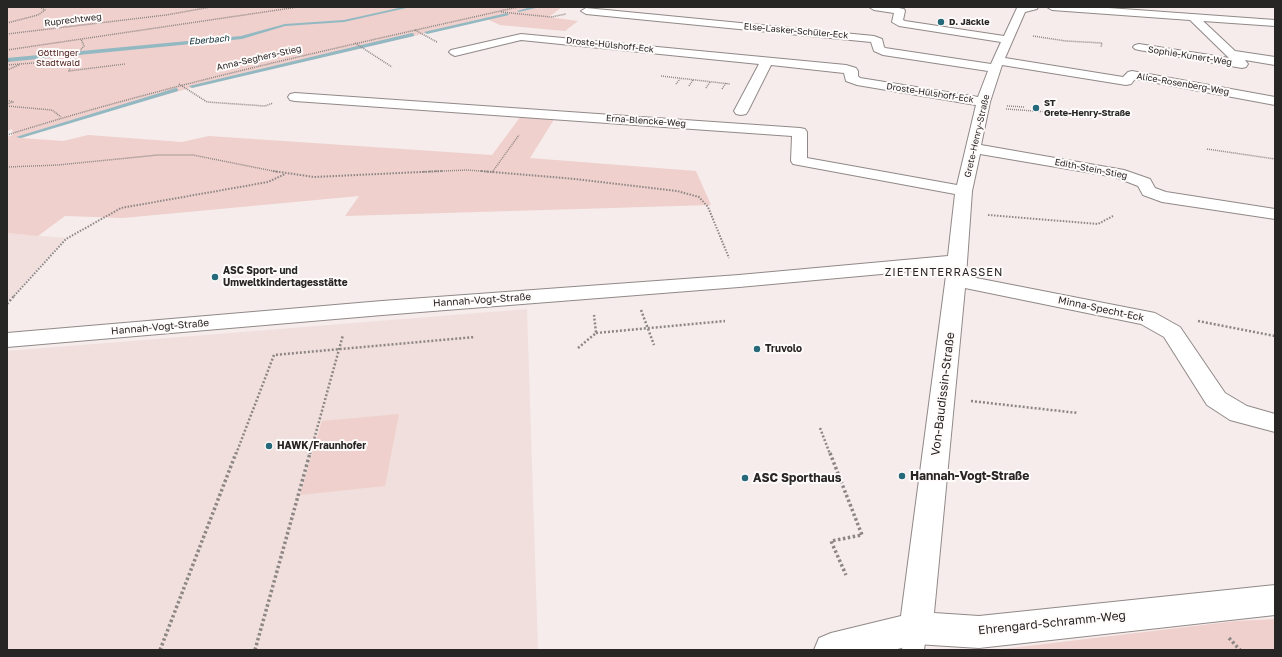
<!DOCTYPE html>
<meta charset="utf-8">
<style>
body{margin:0}
#map{position:relative;width:1282px;height:657px;overflow:hidden;background:#f5eceb;font-family:"Golos Text",sans-serif}
canvas{display:block}
.frame{position:absolute;inset:0;border:8px solid #282525;pointer-events:none}
</style>
<div id="map">
<canvas width="1282" height="657"></canvas>
<div class="frame"></div>
</div>
<script>
const ctx = document.querySelector('canvas').getContext('2d');
ctx.lineJoin = 'round';
function paint(path, color) { ctx.fillStyle = color; ctx.fill(path, 'evenodd'); }
function trace(path, color, width, dash) { ctx.strokeStyle = color; ctx.lineWidth = width; ctx.lineCap = dash ? 'butt' : 'round'; ctx.setLineDash(dash || []); ctx.stroke(path); }
function label(font, color, halo, rows, align = 'center') {
  ctx.font = font + ' "Golos Text",sans-serif'; ctx.lineWidth = 4; ctx.setLineDash([]); ctx.textBaseline = 'middle'; ctx.strokeStyle = halo; ctx.fillStyle = color; for (const [text, x, y, turn = 0] of rows) {
    ctx.save(); ctx.translate(x, y); ctx.rotate((+turn || 0) * Math.PI / 180); ctx.textAlign = isNaN(turn) ? turn : align; if (halo) ctx.strokeText(text, 0, 0); ctx.fillText(text, 0, 0); ctx.restore();
  }
}
paint(new Path2D(`
 M 7,233 L 66,238 L 7,302 Z
 M 527,309 L 538,650 L 7,650 L 7,351 Z`), '#f1dfdd');
paint(new Path2D(`
 M 7,7 L 562,7 L 549,17 L 578,21 L 565,31 L 500,25 L 487,19 L 194,87 L 78,119 L 21,138 L 63,141 L 88,135 L 182,142 L 209,136 L 492,155 L 521,116 L 555,118 L 530,158 L 696,171 L 711,205 L 345,216 L 359,196 L 123,218 L 65,216 L 38,236 L 7,233 L 7,137 L 13,135 L 12,129 L 7,131 Z
 M 399,414 L 385,486 L 300,495 L 322,421 Z
 M 1275,619 L 1275,650 L 994,650 L 1236,621 Z`), '#efd0cc');
paint(new Path2D(`
 M 403,7 L 411,7 L 344,22 L 285,26 L 242,39 L 7,62 L 7,58 L 241,36 L 285,24 L 344,20 Z
 M 531,7 L 540,7 L 519,12 L 517,11 Z
 M 507,13 L 509,15 L 427,34 L 424,32 Z
 M 412,33 L 414,34 L 414,36 L 192,88 L 189,86 Z
 M 176,88 L 178,89 L 178,91 L 21,138 L 16,137 Z`), '#92b8c2');
const service = new Path2D(`
 M 916,618 L 923,621 L 927,628 L 924,650 L 902,650 L 905,628 L 909,621 Z`);
const minor = new Path2D(`
 M 869,7 L 894,7 L 904,9 L 905,11 L 903,20 L 905,21 L 1004,36 L 1017,8 L 1038,7 L 1037,9 L 1025,12 L 1005,58 L 1123,77 L 1128,72 L 1132,71 L 1275,97 L 1275,105 L 1135,79 L 1131,84 L 1126,85 L 1002,65 L 990,102 L 981,145 L 1124,170 L 1150,179 L 1155,188 L 1166,192 L 1275,209 L 1275,219 L 1162,202 L 1143,195 L 1138,186 L 1115,177 L 980,154 L 972,191 L 966,276 L 1155,313 L 1180,327 L 1225,393 L 1247,406 L 1275,414 L 1275,432 L 1230,420 L 1207,405 L 1164,337 L 1141,324 L 965,288 L 934,613 L 979,616 L 1275,585 L 1275,615 L 979,648 L 916,644 L 894,650 L 814,650 L 819,638 L 831,633 L 901,616 L 947,268 L 739,287 L 382,315 L 7,347 L 7,333 L 382,301 L 739,275 L 948,256 L 955,194 L 793,164 L 791,161 L 792,136 L 295,101 L 290,100 L 288,97 L 290,94 L 295,93 L 800,128 L 805,129 L 807,132 L 807,158 L 957,185 L 976,105 L 857,85 L 846,81 L 844,73 L 771,65 L 748,111 L 746,114 L 741,115 L 736,114 L 734,111 L 759,64 L 521,40 L 455,56 L 451,54 L 449,52 L 451,50 L 521,34 L 846,65 L 856,68 L 858,71 L 858,76 L 860,78 L 978,97 L 988,71 L 883,55 L 874,51 L 871,42 L 586,14 L 581,11 L 586,8 L 874,36 L 882,39 L 884,47 L 885,48 L 991,64 L 1001,42 L 899,26 L 892,22 L 894,13 L 874,10 Z
 M 1047,7 L 1095,7 L 1275,20 L 1275,26 L 1203,21 L 1235,51 L 1275,57 L 1275,65 L 1245,60 L 1248,64 L 1246,67 L 1242,68 L 1139,50 L 1135,49 L 1133,47 L 1135,45 L 1139,44 L 1229,58 L 1190,20 L 1052,10 Z`);
trace(service, '#918988', 2);
trace(minor, '#918988', 2);
trace(new Path2D(`
 M 501,12 L 551,17 L 566,14
 M 7,23 L 38,15 L 45,10 L 40,7
 M 415,30 L 437,42
 M 7,34 L 166,15 L 211,7
 M 1033,36 L 1066,41 L 1102,43 L 1101,47
 M 355,43 L 392,67
 M 7,50 L 298,7
 M 72,60 L 84,46 L 81,39
 M 7,62 L 10,60
 M 7,65 L 72,60 L 69,71 L 125,64
 M 7,70 L 19,65
 M 661,76 L 730,84
 M 179,84 L 207,102 L 265,106 L 273,103
 M 676,84 L 680,79
 M 689,86 L 693,80
 M 706,88 L 710,82
 M 722,89 L 726,83
 M 7,100 L 13,102 L 7,104
 M 7,106 L 52,110 L 61,117
 M 1007,106 L 1025,107
 M 1006,109 L 1075,114
 M 7,135 C 175,82 346,46 518,7
 M 1207,149 L 1275,159
 M 7,167 L 58,165 L 158,155 L 193,155 L 278,172
 M 493,171 L 519,135
 M 420,172 L 467,170 L 493,172`), '#8c8685', 1.5, [1, 1]);
trace(new Path2D(`
 M 273,171 L 314,177 L 442,171
 M 481,171 L 575,179 L 677,191 L 699,197 L 708,207 L 729,258
 M 988,215 L 1098,224 L 1113,216
 M 14,296 L 66,239 L 121,208 L 268,182 L 285,174`), '#8c8685', 2, [1.5, 1.5]);
trace(new Path2D(`
 M 7,304 L 15,295
 M 1198,321 L 1275,336
 M 596,333 L 725,321
 M 578,348 L 596,333 L 594,315
 M 971,401 L 1078,413
 M 820,428 L 830,454
 M 236,454 L 274,355 L 475,337
 M 310,454 L 343,335`), '#8c8685', 2.5, [2, 2]);
trace(new Path2D(`
 M 830,453 L 862,535 L 831,541 L 846,575
 M 1229,638 L 1240,650
 M 160,650 L 236,453
 M 255,650 L 310,453`), '#8c8685', 3.5, [2.5, 2.5]);
paint(service, '#fff');
paint(minor, '#fff');
trace(new Path2D(`
 M 641,310 L 654,345`), '#8c8685', 2.5, [2, 2]);
for (const [x, y, r, color] of [
 [941,22,4,"#25697a"],
 [1036,108,4,"#25697a"],
 [215,277,4,"#25697a"],
 [757,349,4,"#25697a"],
 [269,446,4,"#25697a"],
 [902,476,4,"#25697a"],
 [745,478,4,"#25697a"]
]) { const dot = new Path2D(); dot.arc(x, y, r, 0, 2 * Math.PI); ctx.fillStyle = color; ctx.fill(dot); trace(dot, '#fefbfa', 1.5); }
label('9px', '#282525', '#fefbfa', [
 ["Ruprechtweg",73,20,-7],
 ["Else-Lasker-Schüler-Eck",796,31,5],
 ["Droste-Hülshoff-Eck",610,45,6],
 ["Sophie-Kunert-Weg",1190,56,9],
 ["Anna-Seghers-Stieg",259,58,-13],
 ["Alice-Rosenberg-Weg",1183,84,10],
 ["Droste-Hülshoff-Eck",930,93,9],
 ["Erna-Blencke-Weg",646,121,4],
 ["Grete-Henry-Straße",977,136,-77],
 ["Edith-Stein-Stieg",1091,169,11]
]);
label('bold 9px', '#282525', '#fefbfa', [
 ["D. Jäckle",949,22],
 ["ST",1044,103],
 ["Grete-Henry-Straße",1044,113]
], 'left');
label('italic 9px', '#082e37', '#fefbfa', [
 ["Eberbach",209,40,-5]
]);
label('9px', '#4f1f1c', '#fefbfa', [
 ["Göttinger",58,53],
 ["Stadtwald",58,63]
]);
label('bold 10px', '#282525', '#fefbfa', [
 ["ASC Sport- und",223,271],
 ["Umweltkindertagesstätte",223,283],
 ["Truvolo",765,349],
 ["HAWK/Fraunhofer",277,446]
], 'left');
label('10px', '#282525', '#fefbfa', [
 ["Hannah-Vogt-Straße",482,300,-4],
 ["Minna-Specht-Eck",1101,309,12],
 ["Hannah-Vogt-Straße",160,327,-5]
]);
ctx.letterSpacing = '1px';
label('11px', '#282525', '#fefbfa', [
 ["ZIETENTERRASSEN",944,273]
]);
ctx.letterSpacing = '0px';
label('12px', '#282525', '#fefbfa', [
 ["Von-Baudissin-Straße",943,394,-83],
 ["Ehrengard-Schramm-Weg",1052,623,-6]
]);
label('bold 12px', '#282525', '#fefbfa', [
 ["Hannah-Vogt-Straße",910,476],
 ["ASC Sporthaus",753,478]
], 'left');
</script>
